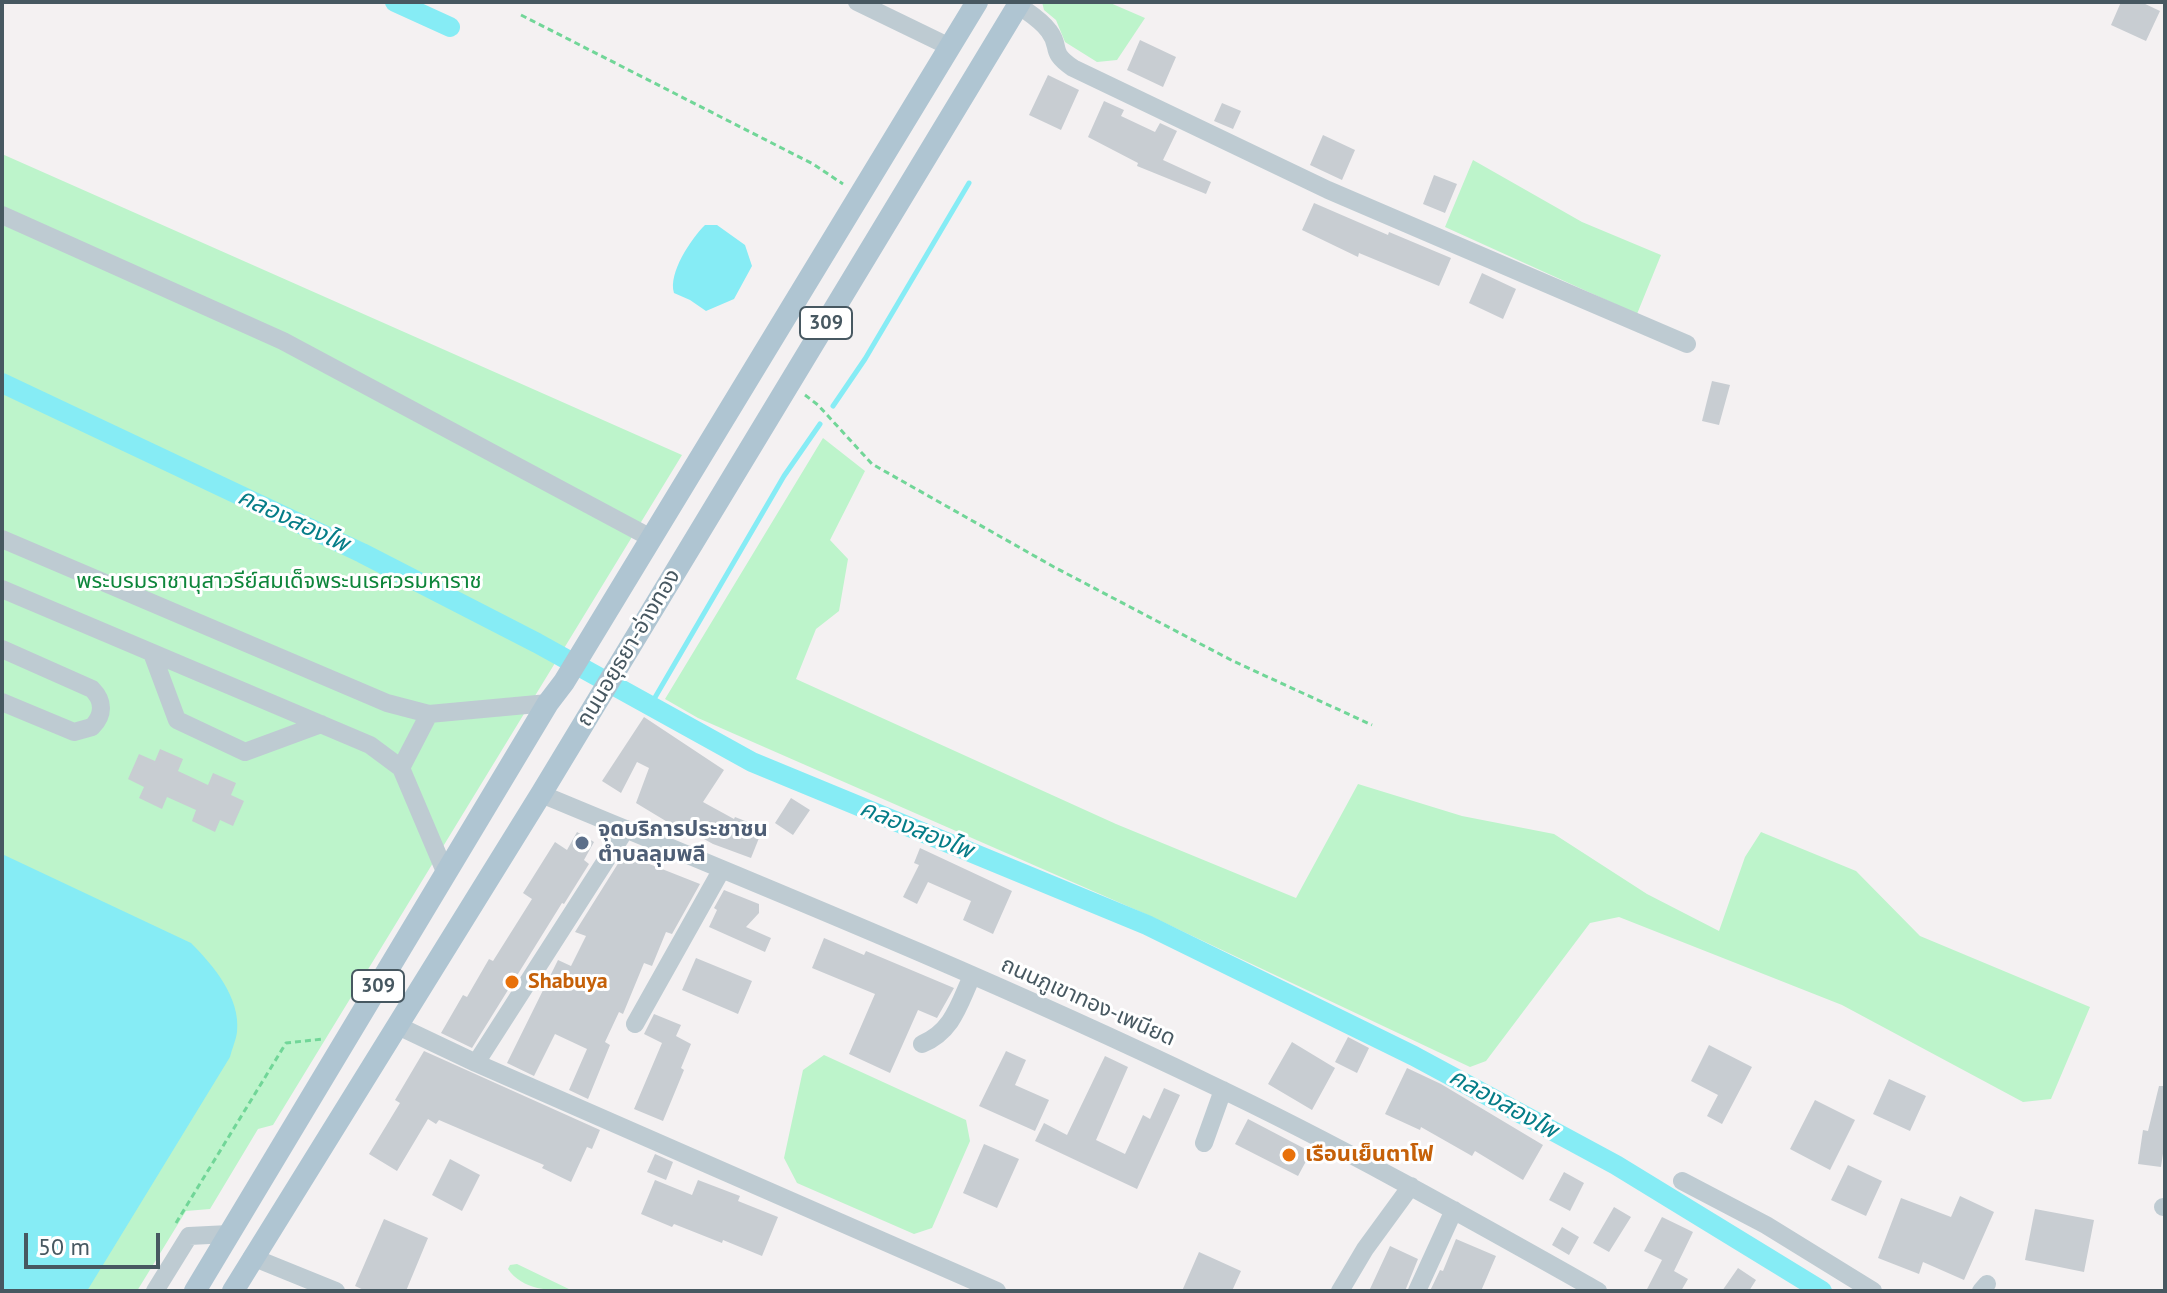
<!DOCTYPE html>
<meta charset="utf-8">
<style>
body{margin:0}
#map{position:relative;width:2167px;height:1293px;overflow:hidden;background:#f4f1f2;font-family:"PT Sans",sans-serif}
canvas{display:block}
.frame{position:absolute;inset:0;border:4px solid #475861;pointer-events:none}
.scale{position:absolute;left:24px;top:1233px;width:136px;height:36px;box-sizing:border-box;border:4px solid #475861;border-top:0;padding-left:10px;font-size:24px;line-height:28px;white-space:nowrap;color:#475861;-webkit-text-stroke:6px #fff;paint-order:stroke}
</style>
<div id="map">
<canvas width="2167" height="1293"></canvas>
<div class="frame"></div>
<div class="scale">50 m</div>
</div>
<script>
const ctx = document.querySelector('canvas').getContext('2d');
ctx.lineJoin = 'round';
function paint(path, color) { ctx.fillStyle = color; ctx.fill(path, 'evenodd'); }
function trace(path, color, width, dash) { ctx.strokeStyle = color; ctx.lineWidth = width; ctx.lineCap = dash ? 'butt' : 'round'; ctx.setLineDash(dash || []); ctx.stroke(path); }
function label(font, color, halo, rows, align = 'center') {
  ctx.font = font + ' "PT Sans","Noto Sans Thai",sans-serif'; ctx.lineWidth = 6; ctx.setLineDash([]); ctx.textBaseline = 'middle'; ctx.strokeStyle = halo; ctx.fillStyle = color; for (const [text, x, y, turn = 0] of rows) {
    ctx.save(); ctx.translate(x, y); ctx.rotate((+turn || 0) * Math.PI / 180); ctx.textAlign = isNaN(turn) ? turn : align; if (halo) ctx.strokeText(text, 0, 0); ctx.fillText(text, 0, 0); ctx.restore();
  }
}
paint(new Path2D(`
 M 1042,2 L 1108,2 L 1145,18 L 1117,60 L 1097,62 L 1065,42 L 1056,20 L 1044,10 Z
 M 2,154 L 682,455 L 273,1125 L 258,1129 L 210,1209 L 186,1211 L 137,1291 L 2,1291 Z
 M 1473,160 L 1582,222 L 1661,255 L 1637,314 L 1445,227 Z
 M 823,438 L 865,471 L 830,540 L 848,559 L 839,611 L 816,629 L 796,679 L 1116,824 L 1296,898 L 1358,784 L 1462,816 L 1554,834 L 1647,894 L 1719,931 L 1745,857 L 1761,832 L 1856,871 L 1920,936 L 2090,1007 L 2051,1099 L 2023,1102 L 1842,1005 L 1619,917 L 1590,923 L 1486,1061 L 1470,1067 L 1150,916 L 698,718 L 665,699 Z
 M 824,1055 L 966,1120 L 970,1141 L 932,1228 L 914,1234 L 797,1183 L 784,1158 L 803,1070 Z
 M 517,1264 L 573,1291 C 551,1291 522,1290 508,1269 L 510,1265 Z`), '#bdf4cb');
paint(new Path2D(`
 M 705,225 L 717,225 L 745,245 L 752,266 L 734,299 L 706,311 L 690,300 L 674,293 C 668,273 691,239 705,225 Z
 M 2,854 L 191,943 C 213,965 241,998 237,1032 C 236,1040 232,1049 230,1057 L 87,1291 L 2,1291 Z`), '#86ecf5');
trace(new Path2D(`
 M 833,406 L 865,359 L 969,183
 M 650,706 L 784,476 L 820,424`), '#86ecf5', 5);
trace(new Path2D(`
 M 395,2 L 450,27
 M 2,383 L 362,553 L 537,643 L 752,762 L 1147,925 L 1414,1056 L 1616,1165 L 1822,1291`), '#86ecf5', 20);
paint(new Path2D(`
 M 2121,2 L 2141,2 L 2160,11 L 2146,41 L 2111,25 Z
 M 1140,40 L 1176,57 L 1163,87 L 1127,70 Z
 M 1048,75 L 1079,90 L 1061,130 L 1029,115 Z
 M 1104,101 L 1124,110 L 1121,116 L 1155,132 L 1160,123 L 1177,131 L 1163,160 L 1211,182 L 1206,194 L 1137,166 L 1138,163 L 1088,137 Z
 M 1222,103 L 1241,111 L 1233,129 L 1214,121 Z
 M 1323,135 L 1355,150 L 1342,180 L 1310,165 Z
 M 1434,175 L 1457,184 L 1445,213 L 1423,204 Z
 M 1314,203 L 1388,235 L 1389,232 L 1451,258 L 1439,286 L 1359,253 L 1358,257 L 1302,230 Z
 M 1482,273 L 1516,289 L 1503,319 L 1469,303 Z
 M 1712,381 L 1730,385 L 1719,425 L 1702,421 Z
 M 644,717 L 724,770 L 703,802 L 734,819 L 735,817 L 763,828 L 751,858 L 713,844 L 686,829 L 684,832 L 636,803 L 649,768 L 637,762 L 621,793 L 602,781 Z
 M 160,749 L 183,759 L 178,771 L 208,785 L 213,773 L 236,783 L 231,795 L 244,801 L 233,826 L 220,820 L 215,832 L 192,821 L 196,810 L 167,797 L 162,809 L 139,798 L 144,787 L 128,779 L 139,754 L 155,761 Z
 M 791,798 L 810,810 L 793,835 L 775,823 Z
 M 577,832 L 594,842 L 584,860 L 589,864 L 564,904 L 562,903 L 472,1048 L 441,1033 L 463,995 L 467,997 L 489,959 L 493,961 L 532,899 L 523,893 L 555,842 L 567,850 Z
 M 920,848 L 1012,891 L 993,934 L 963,920 L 971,901 L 928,882 L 917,904 L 903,897 L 919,865 L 914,863 Z
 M 624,854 L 700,884 L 672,934 L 666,932 L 652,966 L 644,963 L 623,1014 L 619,1012 L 605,1042 L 610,1045 L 588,1099 L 569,1090 L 587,1049 L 555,1034 L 534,1076 L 507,1063 L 558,960 L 571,966 L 586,936 L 575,932 Z
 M 724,890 L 759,904 L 759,913 L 746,927 L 771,938 L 765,952 L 709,927 L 717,910 L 714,908 Z
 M 824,938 L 864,955 L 866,951 L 954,988 L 937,1018 L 918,1010 L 890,1073 L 849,1054 L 875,994 L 812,968 Z
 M 696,958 L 752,981 L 738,1014 L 682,990 Z
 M 654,1014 L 681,1025 L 676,1036 L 691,1044 L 681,1068 L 684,1070 L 663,1121 L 634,1109 L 662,1043 L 644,1034 Z
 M 1348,1037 L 1369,1048 L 1357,1073 L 1335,1062 Z
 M 1292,1042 L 1335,1068 L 1312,1110 L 1268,1084 Z
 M 1709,1045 L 1752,1067 L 1722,1124 L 1707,1116 L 1718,1095 L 1691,1081 Z
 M 424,1051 L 600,1130 L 592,1149 L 587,1147 L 571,1182 L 542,1168 L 544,1165 L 439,1120 L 436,1124 L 428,1119 L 397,1171 L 369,1154 L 400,1103 L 395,1100 Z
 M 1006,1051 L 1026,1060 L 1015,1085 L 1049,1100 L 1035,1131 L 979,1106 Z
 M 1105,1056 L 1128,1067 L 1096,1140 L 1125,1154 L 1143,1115 L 1150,1119 L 1164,1088 L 1180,1095 L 1137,1189 L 1035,1141 L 1044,1123 L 1067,1135 Z
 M 1407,1068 L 1441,1084 L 1543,1145 L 1523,1180 L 1475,1151 L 1472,1156 L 1421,1127 L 1420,1130 L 1385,1114 Z
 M 1889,1079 L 1926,1096 L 1910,1131 L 1873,1114 Z
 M 2159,1086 L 2165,1086 L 2165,1140 L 2161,1167 L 2138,1164 L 2143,1130 L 2148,1131 Z
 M 1815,1100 L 1855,1120 L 1830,1170 L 1790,1149 Z
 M 1248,1119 L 1311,1152 L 1298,1176 L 1235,1144 Z
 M 984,1144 L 1019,1159 L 997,1208 L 963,1193 Z
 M 655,1154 L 673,1162 L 666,1180 L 647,1172 Z
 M 450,1159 L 480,1175 L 462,1211 L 432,1195 Z
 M 1848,1165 L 1882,1181 L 1866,1216 L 1831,1200 Z
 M 1564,1172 L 1584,1183 L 1570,1211 L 1549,1200 Z
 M 655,1180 L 692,1195 L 698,1180 L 740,1196 L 738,1201 L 778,1217 L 762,1256 L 723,1240 L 722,1243 L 674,1224 L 672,1227 L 641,1214 Z
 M 1960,1196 L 1994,1212 L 1964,1280 L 1923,1262 L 1919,1274 L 1878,1258 L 1901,1198 L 1951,1217 Z
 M 1614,1207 L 1631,1217 L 1609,1252 L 1593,1243 Z
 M 2035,1209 L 2094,1220 L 2084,1272 L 2025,1260 Z
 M 1662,1217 L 1693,1232 L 1674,1271 L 1688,1279 L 1681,1291 L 1646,1291 L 1662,1260 L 1644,1251 Z
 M 384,1219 L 428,1238 L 406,1291 L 366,1291 L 355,1286 Z
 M 1562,1227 L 1579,1237 L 1569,1255 L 1552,1245 Z
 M 1456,1239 L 1496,1256 L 1481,1291 L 1430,1291 L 1440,1270 L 1443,1271 Z
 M 1390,1246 L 1418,1259 L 1405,1291 L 1369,1291 Z
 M 1199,1252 L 1241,1271 L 1232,1291 L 1182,1291 Z
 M 1738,1268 L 1756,1280 L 1749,1291 L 1722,1291 Z`), '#c8cdd2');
trace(new Path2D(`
 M 521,15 L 813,164 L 843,184
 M 805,395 L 818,405 L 872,464 L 1054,567 L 1233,661 L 1372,725
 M 176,1223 L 286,1043 L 323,1039`), '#71d698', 3, [6, 4]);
trace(new Path2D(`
 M 857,2 L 950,47
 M 1018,5 C 1029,13 1041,20 1049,31 C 1062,48 1048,51 1073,68 L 1328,190 L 1687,344
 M 2,215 L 283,341 L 651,538
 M 2,539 L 387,703 L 429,714 L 548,703
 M 2,589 L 370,745 L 401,768 L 446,874
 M 2,649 L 92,689 C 104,701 104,715 92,727 L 74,732 L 2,702
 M 152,653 L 177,720 L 245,752 L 321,724
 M 401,768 L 429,714
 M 541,794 C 765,887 990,978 1208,1083 C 1341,1146 1470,1219 1598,1291
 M 635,1024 L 722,869
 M 396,1025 L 476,1063 L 997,1291
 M 922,1044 C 953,1031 959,1004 972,976
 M 476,1063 L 626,829
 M 1204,1143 L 1223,1090
 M 1682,1181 L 1766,1225 L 1873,1291
 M 2163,1207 L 2165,1207
 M 252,1257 L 336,1291
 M 155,1291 L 189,1236 L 229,1234
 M 1340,1291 L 1365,1249 L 1411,1186
 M 1417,1291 L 1454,1210
 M 1981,1291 L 1987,1284`), '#becbd2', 18);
trace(new Path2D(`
 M 195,1291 L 548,703 L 564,682 L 977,2
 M 233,1291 L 541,794 L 1020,2`), '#afc5d2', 22);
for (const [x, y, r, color] of [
 [582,843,8,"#5c6f8a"],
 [512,982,8,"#e8710a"],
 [1289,1155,8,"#e8710a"]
]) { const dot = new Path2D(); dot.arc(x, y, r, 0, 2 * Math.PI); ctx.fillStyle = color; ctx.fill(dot); trace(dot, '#fff', 3); }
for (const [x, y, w] of [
 [826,323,52],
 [378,986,52]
]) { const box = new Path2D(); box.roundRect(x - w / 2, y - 16, w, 32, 6); ctx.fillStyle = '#fff'; ctx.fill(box); trace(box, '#475861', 2); }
label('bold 20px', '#475861', null, [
 ["309",826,323],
 ["309",378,986]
]);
label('22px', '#0e863b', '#fff', [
 ["พระบรมราชานุสาวรีย์สมเด็จพระนเรศวรมหาราช",279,582]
]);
label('22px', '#475861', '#fff', [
 ["ถนนอยุธยา-อ่างทอง",629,648,-59],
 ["ถนนภูเขาทอง-เพนียด",1088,1002,24]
]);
label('bold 22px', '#4e5e75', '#fff', [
 ["จุดบริการประชาชน",598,830],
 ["ตำบลลุมพลี",598,855]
], 'left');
label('bold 22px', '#c56008', '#fff', [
 ["Shabuya",528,982],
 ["เรือนเย็นตาโฟ",1305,1155]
], 'left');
label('italic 24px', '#057d88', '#fff', [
 ["คลองสองไพ",293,521,25],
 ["คลองสองไพ",916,830,22],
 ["คลองสองไพ",1503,1104,29]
]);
</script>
